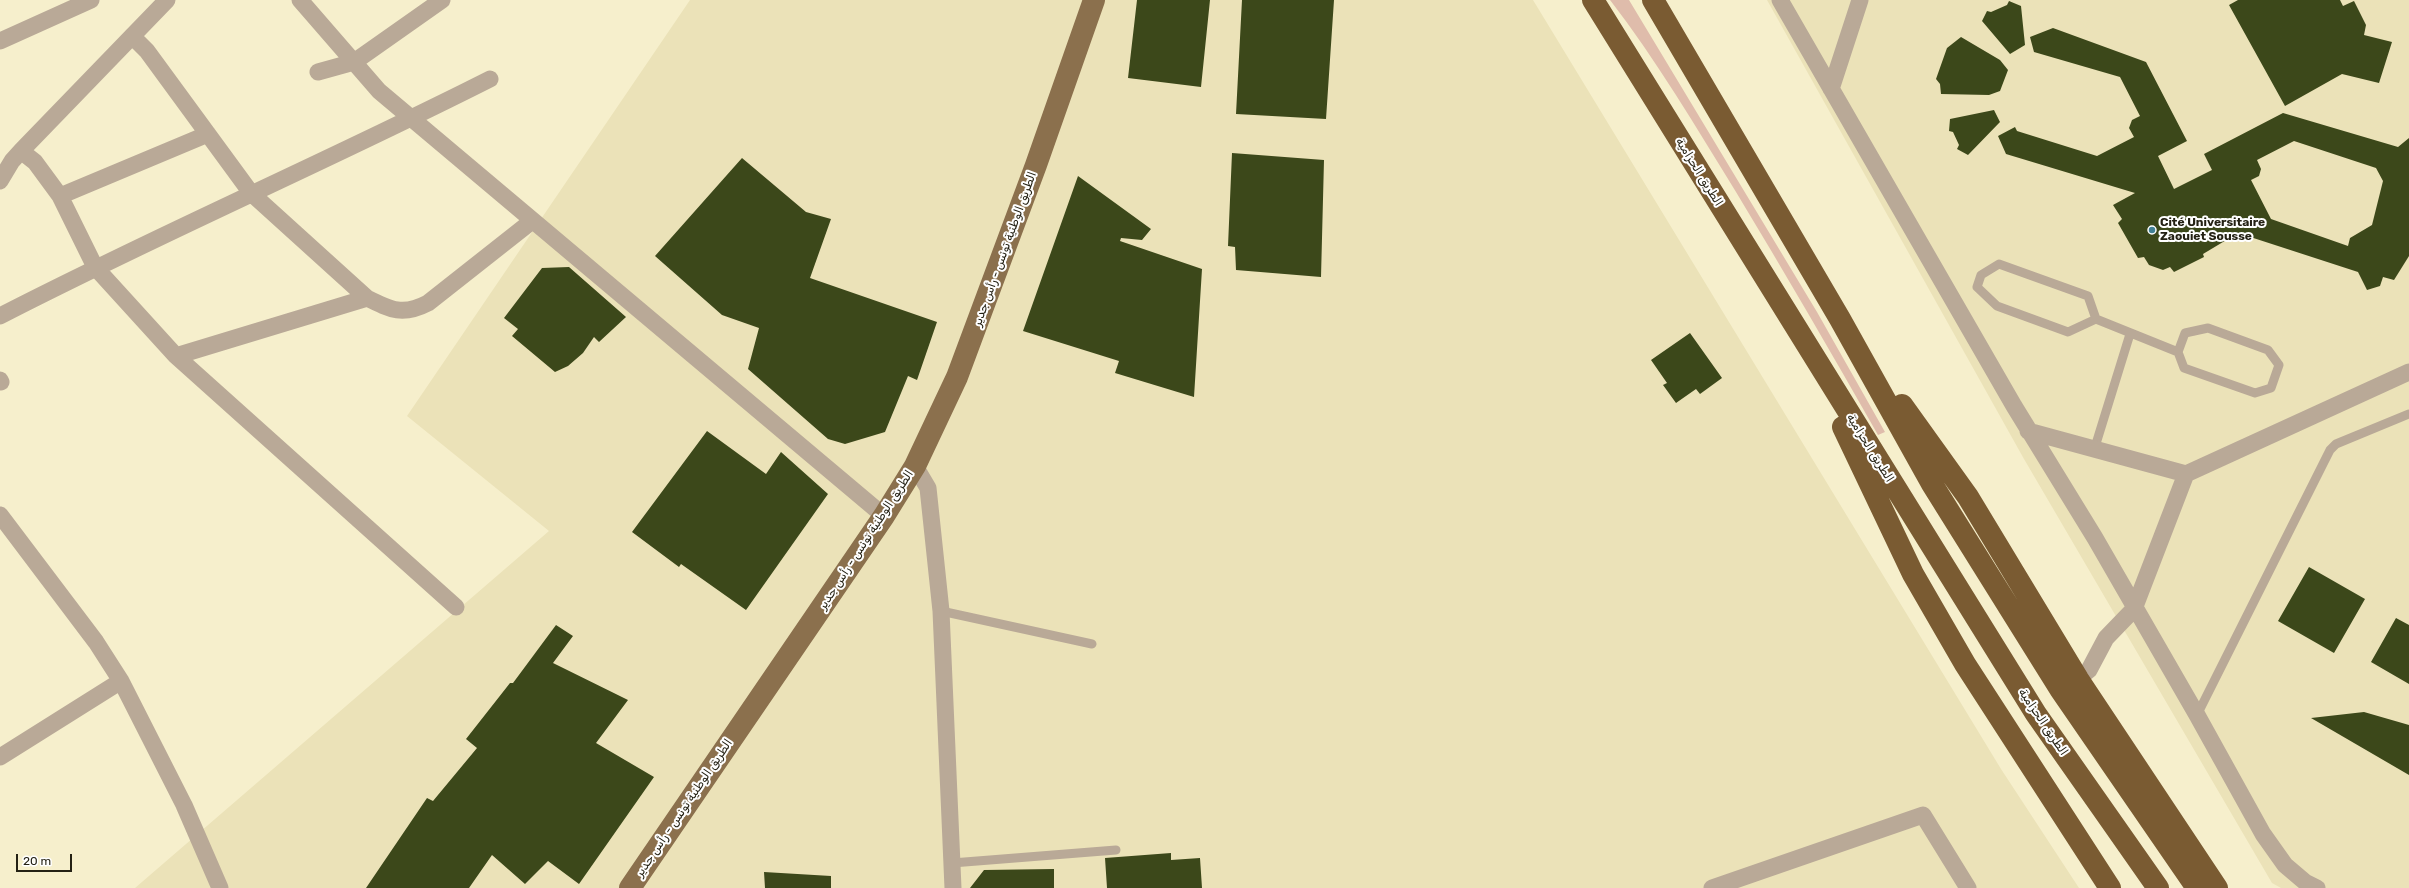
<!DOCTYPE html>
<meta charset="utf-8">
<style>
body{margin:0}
#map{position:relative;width:2409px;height:888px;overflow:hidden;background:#f6efcc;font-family:Rubik,sans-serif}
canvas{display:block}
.scale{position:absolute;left:16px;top:854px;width:56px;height:18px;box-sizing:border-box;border:2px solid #242114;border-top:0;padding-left:5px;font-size:12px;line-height:14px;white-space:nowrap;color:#242114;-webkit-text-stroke:3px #fff;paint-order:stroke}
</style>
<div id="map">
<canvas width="2409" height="888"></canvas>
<div class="scale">20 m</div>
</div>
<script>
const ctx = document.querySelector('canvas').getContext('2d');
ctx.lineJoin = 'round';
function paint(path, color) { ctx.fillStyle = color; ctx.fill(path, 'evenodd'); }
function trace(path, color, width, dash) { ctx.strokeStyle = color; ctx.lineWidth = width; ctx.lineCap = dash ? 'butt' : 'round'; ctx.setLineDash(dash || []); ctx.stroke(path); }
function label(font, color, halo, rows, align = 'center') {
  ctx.font = font + ' Rubik,"Noto Sans Arabic",sans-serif'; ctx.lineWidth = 4; ctx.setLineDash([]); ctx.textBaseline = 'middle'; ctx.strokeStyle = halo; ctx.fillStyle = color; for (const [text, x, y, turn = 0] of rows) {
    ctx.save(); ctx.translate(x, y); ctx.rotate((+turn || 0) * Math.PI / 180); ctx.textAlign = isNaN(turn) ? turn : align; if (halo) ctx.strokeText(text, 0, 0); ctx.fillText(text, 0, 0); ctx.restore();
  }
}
paint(new Path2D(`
 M 690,0 L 1533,0 L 2001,769 L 2079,888 L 135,888 L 549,531 L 407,416 Z
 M 1767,0 L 2409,0 L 2409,888 L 2281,888 L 2272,883 L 2024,459 Z`), '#ebe2b8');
paint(new Path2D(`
 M 1610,0 L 1629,0 L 1817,312 L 1885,432 L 1878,435 C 1832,354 1785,273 1736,192 C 1696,127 1657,61 1610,0 Z`), '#dfbcab');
paint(new Path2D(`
 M 1137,0 L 1210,0 L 1201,87 L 1128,78 Z
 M 1242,0 L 1334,0 L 1326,119 L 1236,114 Z
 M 2238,0 L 2340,0 L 2343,6 L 2354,1 L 2366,25 L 2364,35 L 2392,42 L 2379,83 L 2342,74 L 2285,106 L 2229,5 Z
 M 2009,1 L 2021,6 L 2025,45 L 2010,54 L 1982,21 L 1987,11 L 1991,12 L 2007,5 Z
 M 2053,28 L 2146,62 L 2187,141 L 2158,156 L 2174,189 L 2212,170 L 2204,154 L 2283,113 L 2398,147 L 2409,138 L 2409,256 L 2394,280 L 2383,277 L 2380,286 L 2367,290 L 2358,272 L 2238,233 L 2203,254 L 2204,257 L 2174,272 L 2170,267 L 2163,270 L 2149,265 L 2144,257 L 2138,258 L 2118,223 L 2122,219 L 2113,205 L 2135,193 L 2006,154 L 1998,136 L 2015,127 L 2017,131 L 2097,156 L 2134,137 L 2129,128 L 2132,120 L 2140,116 L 2120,77 L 2034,52 L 2030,37 ZM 2294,141 L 2376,168 L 2383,181 L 2372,225 L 2350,238 L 2348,246 L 2271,219 L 2251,180 L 2259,176 L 2261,169 L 2257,160 Z
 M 1961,37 L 2000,60 L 2008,70 L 2000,91 L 1989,95 L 1941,94 L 1940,84 L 1936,79 L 1947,48 Z
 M 1994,110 L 2000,122 L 1968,155 L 1957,149 L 1959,145 L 1953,132 L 1949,131 L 1950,119 Z
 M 1232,153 L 1324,160 L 1321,277 L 1236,270 L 1235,247 L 1228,246 Z
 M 742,158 L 806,212 L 831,219 L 810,278 L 937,322 L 917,380 L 908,376 L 885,432 L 845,444 L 828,439 L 748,369 L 759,328 L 722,315 L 655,256 Z
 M 1078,176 L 1151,229 L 1142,240 L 1121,238 L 1120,241 L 1202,269 L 1194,397 L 1115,373 L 1119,361 L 1023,331 Z
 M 569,267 L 626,317 L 599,342 L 594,337 L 583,353 L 568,366 L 555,372 L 512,336 L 518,329 L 504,318 L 542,268 Z
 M 1690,333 L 1722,378 L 1700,394 L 1696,389 L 1676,403 L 1663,385 L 1667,383 L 1651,360 Z
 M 707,431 L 766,474 L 781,452 L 828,494 L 746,610 L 681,564 L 679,567 L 632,532 Z
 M 2309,567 L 2365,599 L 2334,653 L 2278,621 Z
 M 2396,618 L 2409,625 L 2409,684 L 2371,662 Z
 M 556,625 L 573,636 L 553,663 L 628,700 L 596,743 L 654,777 L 579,884 L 548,861 L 525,884 L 492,855 L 469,888 L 366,888 L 427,798 L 433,801 L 477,748 L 466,739 L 510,683 L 513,683 Z
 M 2364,712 L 2409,725 L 2409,775 L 2311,718 Z
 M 1171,853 L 1171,860 L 1200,858 L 1202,888 L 1107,888 L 1105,858 Z
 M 1054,869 L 1054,888 L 970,888 L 984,870 Z
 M 764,872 L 831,876 L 831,888 L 765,888 Z`), '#3c481a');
trace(new Path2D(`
 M 2096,319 L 2088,296 L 1999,264 L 1981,275 L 1977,287 L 1997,306 L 2068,332 L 2096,319 L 2178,352
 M 2208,328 L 2268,350 L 2279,365 L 2271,388 L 2255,393 L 2184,368 L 2178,352 L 2185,333 Z
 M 2095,447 L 2130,334
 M 941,611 L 1092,644
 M 2197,715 L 2330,450 L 2336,444 L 2409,414
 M 952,863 L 1116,850`), '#b9a997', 9);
trace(new Path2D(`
 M 300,0 L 379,91 L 884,516
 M 1780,0 L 2014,406 L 2095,538 L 2197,715 L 2263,834 L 2285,865 L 2305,882 L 2317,888
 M 132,36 L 147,51 L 251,193 L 367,298 C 391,310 403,316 428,303 L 532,221
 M 0,41 L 91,0
 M 318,72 L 354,62 L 442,0
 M 1831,89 L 1860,0
 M 21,151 L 35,162 L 60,196 L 95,267 L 176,356 L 456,607
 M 0,181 L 12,161 L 21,151 L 167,0
 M 60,196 L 208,134
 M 0,316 C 161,233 328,161 490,79
 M 176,356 L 367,298
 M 0,380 L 1,382
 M 2028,431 L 2186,474 L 2409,372
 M 915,466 L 928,488 L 941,611 L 953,888
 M 0,515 L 96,642 L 121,681 L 184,805 L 220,888
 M 2078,679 L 2089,670 L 2106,638 L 2134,609 L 2186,474
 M 0,757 L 121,681
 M 1712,888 L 1923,815 L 1968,888`), '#b9a997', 17);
trace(new Path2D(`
 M 630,888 L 884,516 L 915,466 L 957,377 L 1036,165 L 1094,0`), '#8b704d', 22);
trace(new Path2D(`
 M 1593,0 L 2036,714 L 2158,888
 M 1653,0 L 1840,319 L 1932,484 L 2060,689 L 2197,888
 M 1902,405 L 1968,497 L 2078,679 L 2217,888
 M 1843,427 L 1913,574 L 1965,664 L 2110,888`), '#7a5b32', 22);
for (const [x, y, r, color] of [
 [2152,230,4,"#418094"]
]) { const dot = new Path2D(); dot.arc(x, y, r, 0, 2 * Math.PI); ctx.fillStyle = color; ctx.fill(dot); trace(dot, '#fff', 1.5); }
label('12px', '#242114', '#fff', [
 ["الطريق الحزامية",1699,172,58],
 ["الطريق الوطنية تونس - رأس جدير",1005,249,-70],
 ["الطريق الحزامية",1870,448,58],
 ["الطريق الوطنية تونس - رأس جدير",866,540,-57],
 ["الطريق الحزامية",2043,722,56],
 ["الطريق الوطنية تونس - رأس جدير",684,808,-56]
]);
label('bold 12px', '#242114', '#fff', [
 ["Cité Universitaire",2160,223],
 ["Zaouiet Sousse",2160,237]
], 'left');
</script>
